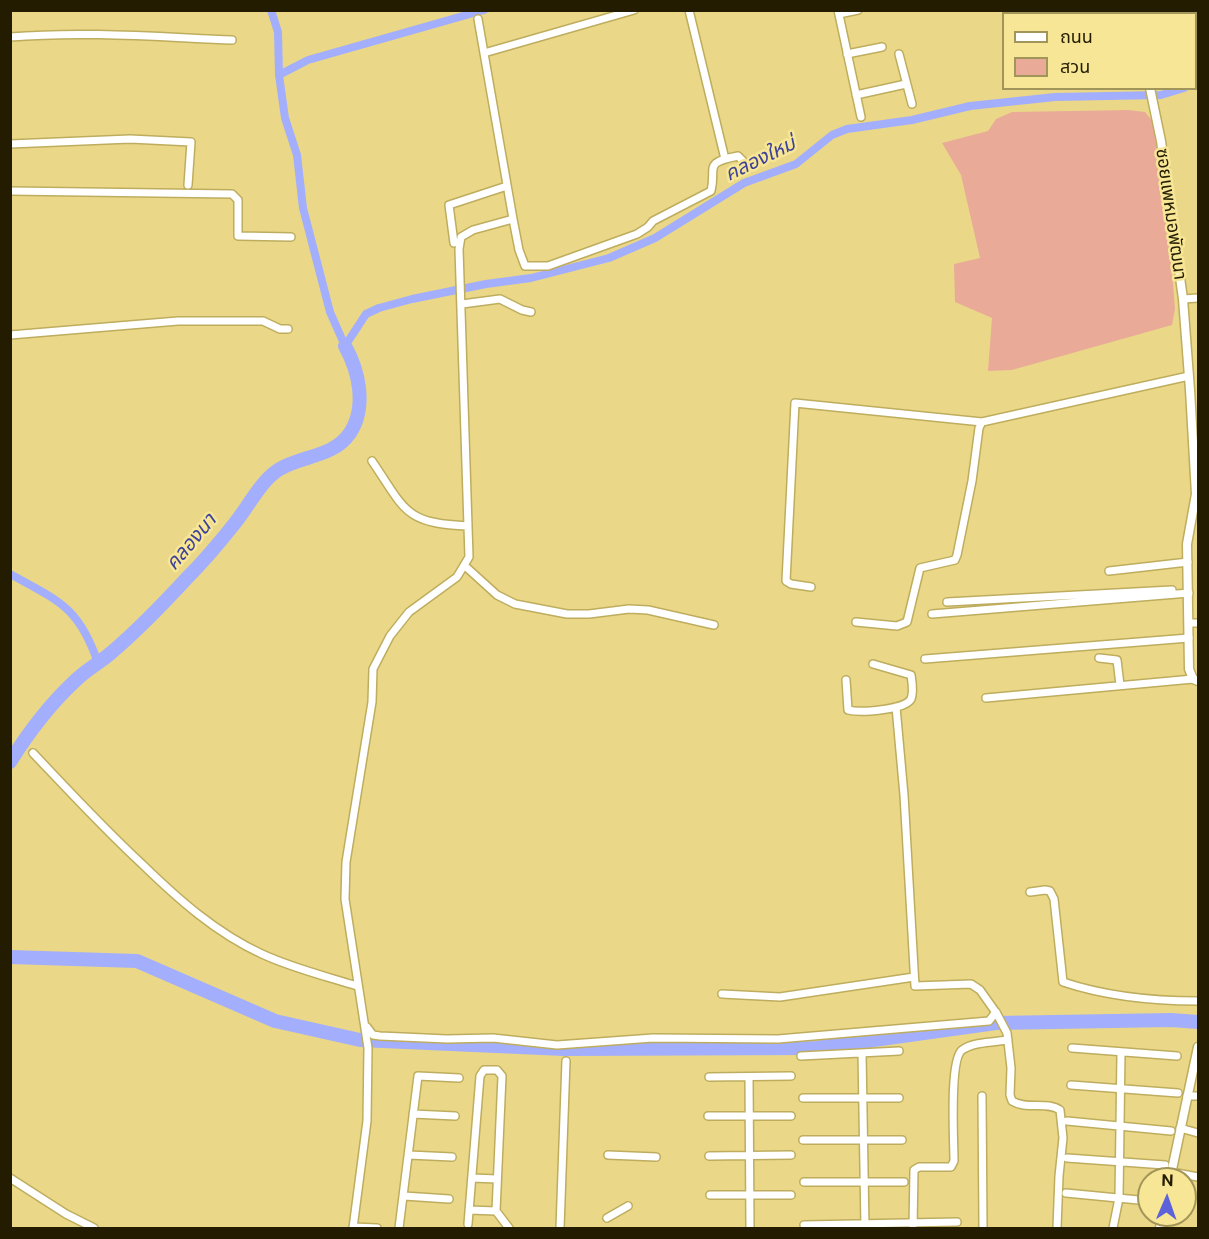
<!DOCTYPE html>
<meta charset="utf-8">
<style>
body{margin:0}
#map{position:relative;width:1209px;height:1239px;overflow:hidden;background:#ead888;font-family:"Public Sans","Noto Sans Thai",sans-serif}
canvas{display:block}
.frame{position:absolute;inset:0;border:12px solid #231c00;pointer-events:none}
.legend{position:absolute;left:1002px;top:12px;width:195px;height:78px;box-sizing:border-box;background:#f7e695;border:2px solid #a29559;margin:0;padding:8px 10px;list-style:none;font-size:18px;color:#231c00}
.legend li{display:flex;align-items:center;gap:12px;height:30px}
.legend b{width:30px;border:2px solid #a29559}
.north{position:absolute;left:1137px;top:1167px;width:60px;height:60px;box-sizing:border-box;background:#f7e695;border:2px solid #a29559;border-radius:50%;rotate:2deg;font-size:16px;font-weight:700;line-height:24px;text-align:center;color:#231c00}
.north::after{content:'';display:block;margin:auto;width:21px;height:27px;background:#5e62da;clip-path:polygon(50% 0,100% 100%,50% 72%,0 100%)}
</style>
<div id="map">
<canvas width="1209" height="1239"></canvas>
<div class="frame"></div>
<ul class="legend">
<li><b style="height:8px;background:#fff"></b>ถนน</li>
<li><b style="height:16px;background:#e9ab98"></b>สวน</li>
</ul>
<div class="north">N</div>
</div>
<script>
const ctx = document.querySelector('canvas').getContext('2d');
ctx.lineJoin = 'round';
function paint(path, color) { ctx.fillStyle = color; ctx.fill(path, 'evenodd'); }
function trace(path, color, width, dash) { ctx.strokeStyle = color; ctx.lineWidth = width; ctx.lineCap = dash ? 'butt' : 'round'; ctx.setLineDash(dash || []); ctx.stroke(path); }
function label(font, color, halo, rows, align = 'center') {
  ctx.font = font + ' "Public Sans","Noto Sans Thai",sans-serif'; ctx.lineWidth = 5; ctx.setLineDash([]); ctx.textBaseline = 'middle'; ctx.strokeStyle = halo; ctx.fillStyle = color; for (const [text, x, y, turn = 0] of rows) {
    ctx.save(); ctx.translate(x, y); ctx.rotate((+turn || 0) * Math.PI / 180); ctx.textAlign = isNaN(turn) ? turn : align; if (halo) ctx.strokeText(text, 0, 0); ctx.fillText(text, 0, 0); ctx.restore();
  }
}
paint(new Path2D(`
 M 1128,110 L 1145,112 L 1153,122 L 1170,246 L 1175,309 L 1172,325 L 1012,370 L 988,371 L 992,318 L 955,302 L 954,264 L 980,258 L 961,175 L 942,143 L 988,131 L 996,119 L 1012,112 Z`), '#e9ab98');
trace(new Path2D(`
 M 271,10 L 278,32 L 279,75 L 285,118 L 297,155 L 303,208 L 330,312 L 345,346 L 366,314 L 379,308 L 412,299 L 486,284 L 531,278 L 609,258 L 655,238 L 744,183 L 796,164 L 832,135 L 847,129 L 912,120 L 970,106 L 1055,97 L 1161,95 L 1184,88
 M 279,75 L 308,60 L 484,10
 M 1196,83 L 1198,81
 M 10,574 C 59,601 79,607 98,663`), '#a3aefd', 8);
trace(new Path2D(`
 M 10,762 C 28,733 51,703 76,680 C 87,669 101,662 112,652 C 139,629 163,604 187,578 C 204,561 220,542 235,523 C 248,507 260,482 278,470 C 301,455 333,458 350,433 C 367,407 359,371 345,346
 M 10,957 L 137,961 L 275,1021 L 360,1040 L 564,1049 L 816,1048 L 996,1023 L 1171,1020 L 1198,1022`), '#a3aefd', 14);
const minor = new Path2D(`
 M 689,10 L 725,159
 M 838,10 L 861,117
 M 839,14 L 858,10
 M 478,19 L 513,219
 M 10,37 C 84,31 158,37 232,40
 M 484,53 L 634,10
 M 847,54 L 882,47
 M 899,54 L 912,104
 M 856,95 L 906,84
 M 10,144 L 130,139 L 191,142 L 188,185
 M 10,191 L 232,194 L 238,200 L 238,236 L 291,237
 M 454,243 L 449,205 L 507,186
 M 1183,299 L 1198,298
 M 462,304 L 500,299 L 522,310 L 531,312
 M 10,335 L 178,321 L 263,321 L 280,329 L 288,329
 M 372,461 C 406,511 404,523 468,526
 M 465,566 L 497,595 L 515,604 L 567,614 L 589,614 L 629,609 L 648,610 L 714,625
 M 1109,571 L 1188,562
 M 811,587 L 791,584 L 786,581 L 795,403 L 982,422
 M 947,602 L 1172,590
 M 932,614 L 1189,593
 M 856,622 L 897,626 L 907,622 L 920,568 L 955,560 L 957,555 L 972,481 L 979,428 L 982,422 L 1189,376
 M 1189,623 L 1198,623
 M 1099,658 L 1117,660 L 1120,685
 M 925,659 L 1189,638
 M 846,680 L 848,710 C 860,713 905,710 911,699 C 914,692 912,682 911,675 L 873,664
 M 986,698 L 1193,679
 M 896,707 L 904,795 L 915,986 L 971,984 L 980,990 L 997,1014 L 1007,1033 L 1011,1068 L 1010,1095 L 1012,1101 C 1026,1110 1047,1101 1060,1110 L 1063,1138 L 1059,1176 L 1057,1228
 M 33,753 C 69,791 104,829 142,864 C 178,899 216,933 262,954 C 292,968 325,976 357,986
 M 1030,892 L 1045,890 L 1050,891 L 1054,899 L 1063,982 C 1105,996 1154,1001 1198,1001
 M 722,994 L 780,997 L 914,977
 M 367,1027 L 373,1035 L 380,1036 L 447,1039 L 493,1038 L 557,1045 L 653,1038 L 778,1039 L 989,1021 L 996,1012
 M 1072,1048 L 1177,1056
 M 862,1053 L 865,1228
 M 801,1056 L 899,1051
 M 709,1077 L 791,1076
 M 749,1077 L 750,1228
 M 1071,1085 L 1178,1093
 M 982,1096 L 983,1228
 M 1187,1096 L 1198,1096
 M 803,1098 L 899,1098
 M 413,1114 L 455,1116
 M 708,1116 L 791,1116
 M 1067,1121 L 1171,1131
 M 1180,1128 L 1198,1133
 M 803,1140 L 902,1140
 M 409,1155 L 452,1157
 M 608,1155 L 656,1157
 M 709,1156 L 791,1155
 M 1067,1158 L 1165,1165
 M 1171,1172 L 1198,1177
 M 10,1178 L 66,1214 L 94,1228
 M 472,1178 L 497,1179
 M 804,1182 L 904,1182
 M 1066,1193 L 1149,1201
 M 710,1195 L 791,1195
 M 404,1196 L 449,1199
 M 469,1210 L 496,1211
 M 607,1218 L 628,1206
 M 468,1224 L 480,1076 L 484,1070 L 497,1070 L 502,1076 L 496,1211 L 509,1228
 M 804,1225 L 957,1222
 M 353,1227 L 377,1228
 M 353,1228 L 367,1121 L 368,1048 L 345,899 L 346,862 L 372,702 L 373,669 L 390,636 L 409,612 L 457,577 L 469,557 L 459,249 L 461,237 L 473,230 L 513,219 L 519,250 L 525,266 L 548,266 L 637,234 L 648,227 L 653,221 L 711,191 C 717,167 702,163 738,156 L 745,163
 M 399,1228 L 418,1076 L 459,1078
 M 560,1228 L 566,1061
 M 913,1228 L 914,1170 L 919,1167 L 951,1167 L 954,1161 C 954,1142 949,1060 962,1050 C 973,1042 994,1042 1008,1040
 M 1113,1228 L 1119,1198 L 1121,1052`);
const tertiary = new Path2D(`
 M 1152,14 L 1153,10
 M 1150,88 L 1161,141 L 1183,299 L 1190,390 L 1196,494 L 1187,544 L 1189,669 L 1193,679 L 1198,681
 M 1170,1179 L 1198,1047
 M 1160,1228 L 1163,1215`);
trace(minor, '#bead5e', 10);
trace(tertiary, '#bead5e', 11);
trace(minor, '#fff', 7);
trace(tertiary, '#fff', 8);
label('18px', '#231c00', '#f7e695', [
 ["ซอยแพหมอพัฒนา",1171,214,82]
]);
label('italic 20px', '#3e419a', '#f7e695', [
 ["คลองใหม่",760,159,-26],
 ["คลองนา",191,542,-50]
]);
</script>
